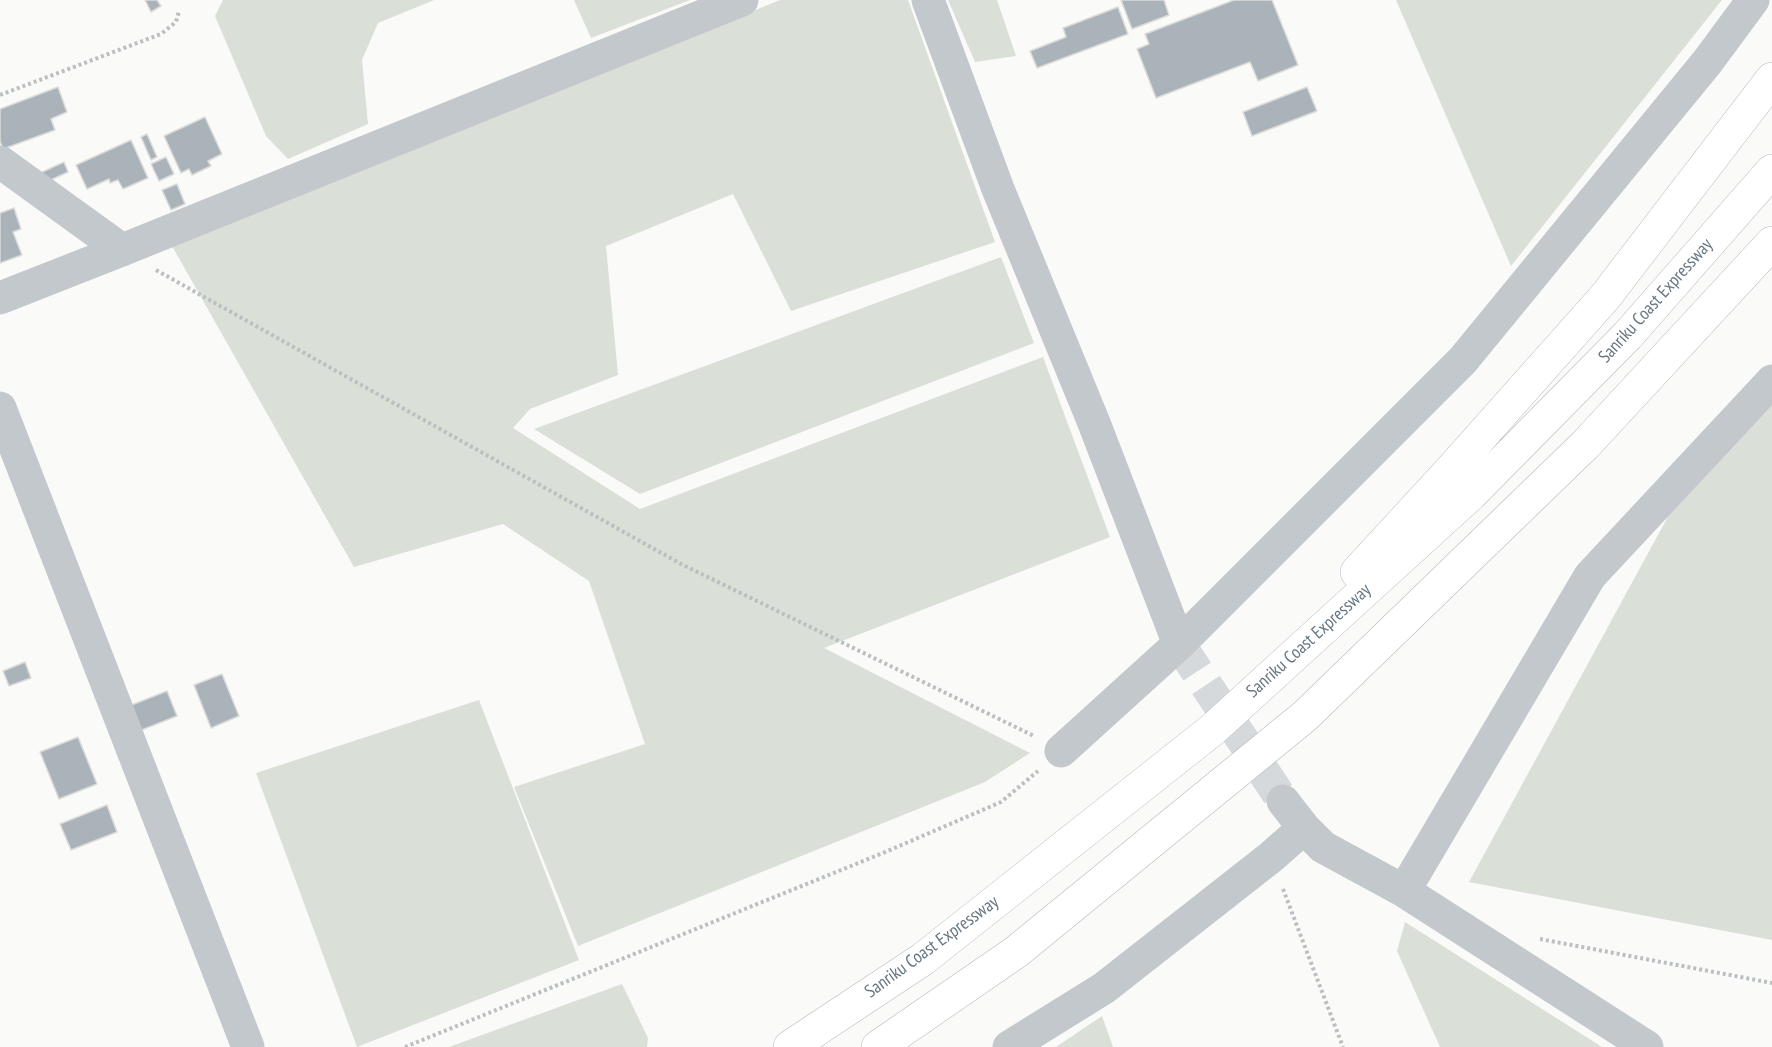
<!DOCTYPE html>
<style>
body{margin:0}
canvas{display:block;background:#fafaf8}
</style>
<canvas width="1772" height="1047"></canvas>
<script>
const ctx = document.querySelector('canvas').getContext('2d');
ctx.lineJoin = 'round';
function paint(path, color) { ctx.fillStyle = color; ctx.fill(path, 'evenodd'); }
function trace(path, color, width, dash) { ctx.strokeStyle = color; ctx.lineWidth = width; ctx.lineCap = dash ? 'butt' : 'round'; ctx.setLineDash(dash || []); ctx.stroke(path); }
function label(font, color, halo, rows, align = 'center') {
  ctx.font = font + ' "PT Sans Narrow",sans-serif'; ctx.lineWidth = 6; ctx.setLineDash([]); ctx.textBaseline = 'middle'; ctx.strokeStyle = halo; ctx.fillStyle = color; for (const [text, x, y, turn = 0] of rows) {
    ctx.save(); ctx.translate(x, y); ctx.rotate((+turn || 0) * Math.PI / 180); ctx.textAlign = isNaN(turn) ? turn : align; if (halo) ctx.strokeText(text, 0, 0); ctx.fillText(text, 0, 0); ctx.restore();
  }
}
paint(new Path2D(`
 M 223,0 L 434,0 L 378,23 L 362,60 L 368,124 L 288,159 L 266,136 L 215,16 Z
 M 574,0 L 690,0 L 591,38 Z
 M 780,0 L 908,0 L 995,242 L 791,311 L 733,194 L 606,246 L 618,375 L 530,409 L 513,428 L 640,509 L 1043,357 L 1110,537 L 824,648 L 1030,753 L 985,782 L 578,946 L 514,787 L 645,744 L 589,581 L 503,524 L 354,567 L 172,246 Z
 M 948,0 L 997,0 L 1016,56 L 975,62 Z
 M 1396,0 L 1722,0 L 1511,266 Z
 M 1001,257 L 1034,343 L 640,494 L 534,429 Z
 M 1772,395 L 1772,940 L 1469,882 L 1671,511 Z
 M 479,700 L 579,960 L 357,1047 L 256,773 Z
 M 1405,922 L 1602,1047 L 1440,1047 L 1397,951 Z
 M 622,984 L 648,1038 L 647,1047 L 449,1047 Z
 M 1102,1016 L 1113,1047 L 1056,1047 Z`), '#dadfd7');
const building = new Path2D(`
 M 145,0 L 157,0 L 161,6 L 151,12 Z
 M 1121,0 L 1164,0 L 1169,15 L 1132,29 Z
 M 1234,0 L 1272,0 L 1298,65 L 1258,81 L 1250,62 L 1156,98 L 1137,49 L 1149,44 L 1145,34 Z
 M 1118,7 L 1128,34 L 1037,68 L 1030,51 L 1066,37 L 1063,28 Z
 M 58,87 L 67,112 L 51,119 L 55,130 L 3,149 L 0,141 L 0,109 Z
 M 1307,87 L 1317,111 L 1252,136 L 1243,112 Z
 M 205,117 L 222,154 L 208,161 L 211,166 L 192,175 L 189,169 L 181,173 L 164,136 Z
 M 147,134 L 157,157 L 151,160 L 141,137 Z
 M 131,140 L 148,178 L 123,189 L 118,180 L 110,183 L 109,179 L 87,189 L 76,165 Z
 M 166,157 L 174,174 L 159,181 L 151,164 Z
 M 64,162 L 68,172 L 42,184 L 38,174 Z
 M 177,184 L 185,204 L 171,210 L 162,190 Z
 M 14,208 L 21,229 L 13,232 L 22,255 L 0,263 L 0,213 Z
 M 25,662 L 31,678 L 9,686 L 3,671 Z
 M 222,674 L 239,716 L 211,728 L 194,685 Z
 M 167,691 L 177,716 L 139,731 L 129,706 Z
 M 78,737 L 97,784 L 59,799 L 40,752 Z
 M 107,805 L 117,832 L 71,850 L 60,824 Z`);
paint(building, '#aab3b9');
trace(building, '#dcdcda', 1.5);
trace(new Path2D(`
 M 1179,644 L 1283,801`), '#d5d9db', 33, [33, 16]);
const highway = new Path2D(`
 M 1357,572 L 1451,470 L 1605,297 L 1772,79
 M 790,1047 L 923,959 L 1212,730 L 1471,494 L 1628,335 L 1772,171
 M 878,1047 L 1016,952 L 1305,716 L 1586,444 L 1772,243`);
trace(highway, '#b4b9bd', 34);
trace(new Path2D(`
 M 0,95 L 161,34 L 176,22 L 179,11
 M 156,270 L 681,564 L 1034,736
 M 1283,889 L 1343,1047
 M 1540,939 L 1772,983
 M 405,1047 L 883,853 L 1001,802 L 1038,771`), '#bbbfc2', 4, [3, 3]);
trace(new Path2D(`
 M 928,0 L 998,189 L 1094,423 L 1179,644
 M 0,162 L 122,250
 M 0,298 L 122,250 L 742,0
 M 0,408 L 248,1047
 M 1061,751 L 1179,644 L 1463,360 L 1708,61 L 1753,0
 M 1283,801 L 1304,828 L 1323,847 L 1404,891 L 1647,1047
 M 1404,891 L 1590,576 L 1772,381
 M 1009,1047 L 1104,988 L 1271,857 L 1304,828`), '#c3c8cc', 33);
trace(highway, '#fff', 33);
label('18px', '#657683', '#fff', [
 ["Sanriku Coast Expressway",1656,301,-48],
 ["Sanriku Coast Expressway",1309,641,-42],
 ["Sanriku Coast Expressway",932,947,-36]
]);
</script>
